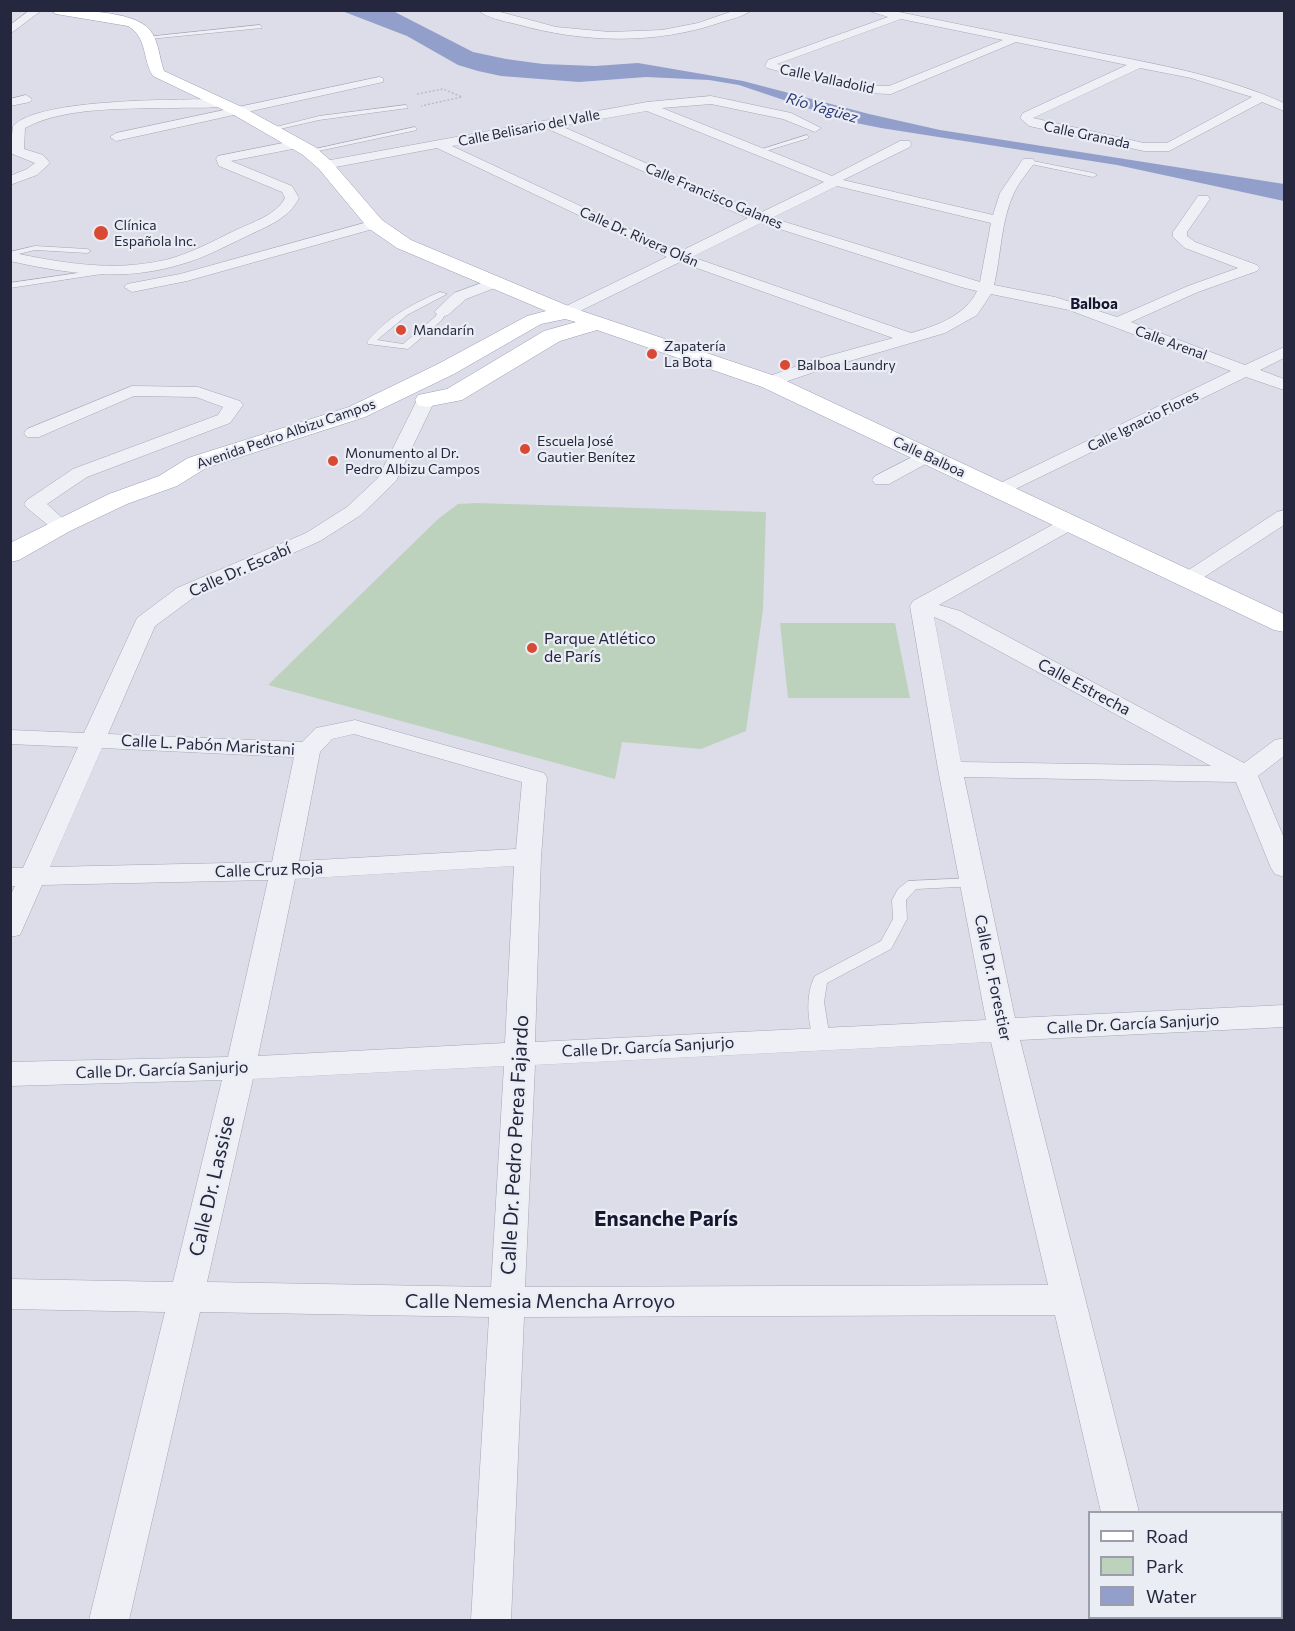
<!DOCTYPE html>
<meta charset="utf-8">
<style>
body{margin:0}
#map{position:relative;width:1295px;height:1631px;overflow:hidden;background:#dcdde8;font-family:Commissioner,sans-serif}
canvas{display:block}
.frame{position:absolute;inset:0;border:12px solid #25273f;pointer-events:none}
.legend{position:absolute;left:1088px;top:1511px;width:195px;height:108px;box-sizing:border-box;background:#ebedf5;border:2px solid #9c9eac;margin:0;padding:8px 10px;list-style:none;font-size:18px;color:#25273f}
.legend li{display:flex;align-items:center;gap:12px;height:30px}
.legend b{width:30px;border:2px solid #9c9eac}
</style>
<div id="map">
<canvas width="1295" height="1631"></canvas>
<div class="frame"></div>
<ul class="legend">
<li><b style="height:8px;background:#fff"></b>Road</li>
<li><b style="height:16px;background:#bcd2bd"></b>Park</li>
<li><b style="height:16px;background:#939fcb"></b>Water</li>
</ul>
</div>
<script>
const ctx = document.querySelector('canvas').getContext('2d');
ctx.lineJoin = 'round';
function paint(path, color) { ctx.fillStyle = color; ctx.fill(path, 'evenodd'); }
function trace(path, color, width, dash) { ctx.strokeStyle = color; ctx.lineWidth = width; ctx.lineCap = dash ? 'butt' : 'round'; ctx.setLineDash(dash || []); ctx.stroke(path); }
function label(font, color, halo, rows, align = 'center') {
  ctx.font = font + ' Commissioner,sans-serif'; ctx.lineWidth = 4.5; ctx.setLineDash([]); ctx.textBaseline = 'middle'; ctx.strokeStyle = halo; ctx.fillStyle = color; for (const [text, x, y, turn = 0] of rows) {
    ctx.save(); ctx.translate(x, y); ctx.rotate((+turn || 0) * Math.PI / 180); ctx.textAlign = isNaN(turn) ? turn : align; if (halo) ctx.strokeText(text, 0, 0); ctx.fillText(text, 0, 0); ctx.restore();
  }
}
paint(new Path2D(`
 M 477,503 L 766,512 L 763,610 L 746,731 L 701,749 L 622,742 L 615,779 L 268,685 L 438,519 L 458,504 Z
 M 780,623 L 895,623 L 910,698 L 788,698 Z`), '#bcd2bd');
paint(new Path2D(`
 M 342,11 L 393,11 L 473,52 L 506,59 L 543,64 L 595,66 L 638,63 L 743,81 L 869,114 L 940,130 L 1284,184 L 1284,201 L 1117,165 L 881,128 L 846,121 L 739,85 L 709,80 L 646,77 L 579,82 L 501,76 L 478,71 L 458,65 L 407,36 Z`), '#939fcb');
const service = new Path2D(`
 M 260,25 L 262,28 L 149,39 L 146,37 Z
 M 406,105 L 408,108 L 319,120 L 271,131 L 268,129 L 319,116 Z
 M 415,127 L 417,130 L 309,153 L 306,151 Z
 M 807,135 L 809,138 L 759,153 L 756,151 Z
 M 1028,160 L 1093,173 L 1097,175 L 1093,177 L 1026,163 Z
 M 35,246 L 87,249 L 91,251 L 87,253 L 35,250 L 10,256 L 10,252 Z
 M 105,269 L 108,269 L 108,273 L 10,288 L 10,283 Z
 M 440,292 L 447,294 L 407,315 L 377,340 L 403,344 L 435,317 L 439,310 L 445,310 L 446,312 L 442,320 L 408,349 L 368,344 L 367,342 C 386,318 412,304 440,292 Z
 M 973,878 L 980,883 L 978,886 L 916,889 L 906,900 L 907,919 L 891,949 L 827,983 L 824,1002 L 830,1039 L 828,1043 L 822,1045 L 816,1043 C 807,1025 805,994 815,976 L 881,941 L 893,919 L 892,900 L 898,889 L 908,881 Z`);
const minor = new Path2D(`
 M 30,10 L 42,10 L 10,34 L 10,25 Z
 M 477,10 L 493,10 L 556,27 L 610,32 L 662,30 L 698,23 L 736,10 L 752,10 C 744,16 732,19 722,22 C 656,45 583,43 516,24 C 503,21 488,18 477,10 Z
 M 866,10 L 889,10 C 958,24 1026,38 1095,52 C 1160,65 1224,76 1284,103 L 1284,111 L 1262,102 L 1169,151 L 1144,151 L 1029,126 L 1020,118 L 1023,113 L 1127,65 L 1016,42 L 891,94 L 863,93 L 767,68 L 765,66 L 768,60 L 888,17 ZM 901,19 L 1003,40 L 889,86 L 863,85 L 777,64 ZM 1140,68 L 1191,78 L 1252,97 L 1167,143 L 1144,143 L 1033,118 Z
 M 379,77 L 383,78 L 383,82 L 116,141 L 110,137 L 116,133 Z
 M 26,95 L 32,99 L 30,102 L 10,106 L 10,99 Z
 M 711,96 L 791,113 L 821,128 L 815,132 L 783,119 L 711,104 L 662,108 L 832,176 L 900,141 L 910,141 L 911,144 L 910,147 L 843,180 L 993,215 L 1000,193 L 1023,159 L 1033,159 L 1035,162 C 1028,172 1019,182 1014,193 C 1001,220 1001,256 994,285 L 1055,297 L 1117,317 L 1188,286 L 1238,268 L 1185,248 L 1173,237 L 1173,232 L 1198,196 L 1208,196 L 1210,199 L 1187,232 L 1187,236 L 1195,242 L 1257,265 L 1260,268 L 1257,271 L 1198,292 L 1131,322 L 1245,365 L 1284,347 L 1284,358 L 1260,370 L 1284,379 L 1284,390 L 1246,377 L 1001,496 L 994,494 L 991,490 L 994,486 L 1231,371 L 1069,310 L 991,294 L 977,315 L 945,333 L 829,367 L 770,387 L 764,386 L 761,382 L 764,378 L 817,359 L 893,338 L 680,262 L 572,315 L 560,315 L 558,312 L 560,309 L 667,257 L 437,148 L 325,169 L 318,165 L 325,161 L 647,102 ZM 647,111 L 824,182 L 760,213 L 561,126 ZM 546,128 L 748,218 L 679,252 L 452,146 ZM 837,186 L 991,223 L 980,282 L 772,218 ZM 761,223 L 961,287 L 977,291 C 965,316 936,326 911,333 L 692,257 Z
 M 218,99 L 222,100 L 222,106 C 208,109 191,107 176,108 C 131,109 65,106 25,128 L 24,149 L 43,155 L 50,163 L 37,175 L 10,185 L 10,176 L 27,169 L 35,163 L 10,153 L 13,126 C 39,98 177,100 218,99 Z
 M 298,140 L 303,141 L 304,144 L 303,147 L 231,161 L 292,186 L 299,198 C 288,220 265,227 245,237 C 224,247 204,258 182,264 C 125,282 67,274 10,261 L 10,252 C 61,263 113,272 165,260 C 190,254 213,241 236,230 C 253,222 276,215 285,198 L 282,192 L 219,166 L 216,159 L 218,156 Z
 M 375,220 L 382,224 L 380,227 L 187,281 L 132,292 L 124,287 L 127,284 L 180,274 Z
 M 495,278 L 503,283 L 500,286 L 466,299 L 448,315 L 442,317 L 434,312 L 454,293 Z
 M 132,386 L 198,387 L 240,401 L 243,405 L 230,423 L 87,477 L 47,504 L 71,526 L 68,530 L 54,530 L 27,508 L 24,504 L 27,500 L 73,469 L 218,415 L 223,407 L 196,397 L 134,396 L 39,437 L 27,437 L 24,433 L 27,429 Z
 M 426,395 L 432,396 L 435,400 L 396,481 L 361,515 L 320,541 L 193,598 L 155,626 L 108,734 L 302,742 L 316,728 L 355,720 L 544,773 L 547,778 L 541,857 L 535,1042 L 986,1020 L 938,769 L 910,606 L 913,601 L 1063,519 L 1077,519 L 1080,523 L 1077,527 L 939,605 L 960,611 L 1244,763 L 1275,740 L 1284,738 L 1284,756 L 1258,776 L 1284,838 L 1284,877 L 1275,874 L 1271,868 L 1236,782 L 964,777 L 1015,1018 L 1284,1005 L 1284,1027 L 1020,1040 L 1139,1512 L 1101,1512 L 1055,1315 L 524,1317 L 511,1620 L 471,1620 L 489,1317 L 200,1312 L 129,1620 L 89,1620 L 165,1312 L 10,1309 L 10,1279 L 173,1282 L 222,1080 L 10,1086 L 10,1062 L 228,1057 L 268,880 L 42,885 L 20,935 L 10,937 L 10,896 L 15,886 L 10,886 L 10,868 L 23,868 L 78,747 L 10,744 L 10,730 L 84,733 L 137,618 L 177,588 L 306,533 L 347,507 L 378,478 L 417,400 L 420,396 ZM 934,617 L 944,621 L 1211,766 L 961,762 ZM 354,734 L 522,782 L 516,849 L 299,861 L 320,752 L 332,739 ZM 102,748 L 294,757 L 272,862 L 50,867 ZM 514,866 L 505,1043 L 258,1056 L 295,879 ZM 991,1042 L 1048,1285 L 525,1287 L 535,1065 ZM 504,1066 L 491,1287 L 207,1282 L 253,1079 Z
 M 926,450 L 933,452 L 935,456 L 933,460 L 889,484 L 875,484 L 872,480 L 875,476 Z
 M 1284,510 L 1284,525 L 1195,583 L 1188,585 L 1181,583 L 1177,579 L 1181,575 L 1277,512 Z
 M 1125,1618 L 1165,1618 L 1166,1620 L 1126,1620 Z`);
const primary = new Path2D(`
 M 50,10 C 74,10 134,10 150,30 C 159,42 159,57 164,71 L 246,109 L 315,147 L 331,161 L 382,220 L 411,240 L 573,308 L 778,377 L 1284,614 L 1284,632 L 1274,630 L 762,387 L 597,330 L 560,341 L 462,400 L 426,407 L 418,405 L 415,400 L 418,395 L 447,389 L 544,331 L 576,322 L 565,319 L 541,324 L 454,374 L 365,417 L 206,468 L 177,486 L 127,504 L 70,531 L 19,560 L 10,562 L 10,543 L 109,494 L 159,476 L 188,458 L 349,407 L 438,364 L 527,316 L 546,311 L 397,248 L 368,228 L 319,169 L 303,155 L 234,115 L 153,76 C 142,59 148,38 128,26 L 56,14 Z`);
trace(service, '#a5a6b5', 1);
trace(minor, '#a5a6b5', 1);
trace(primary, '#9a9db4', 1);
trace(new Path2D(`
 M 417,94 L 443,89 L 462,97 L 421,106`), '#babbc6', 1.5, [2, 2]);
paint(service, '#efeff6');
paint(minor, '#efeff6');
paint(primary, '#fff');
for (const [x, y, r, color] of [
 [101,233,8,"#d94a35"],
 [401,330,6,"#d94a35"],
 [652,354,6,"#d94a35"],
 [785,365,6,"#d94a35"],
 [525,449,6,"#d94a35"],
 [333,461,6,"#d94a35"],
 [532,648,6,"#d94a35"]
]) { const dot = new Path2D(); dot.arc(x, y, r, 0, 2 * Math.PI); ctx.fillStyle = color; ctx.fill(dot); trace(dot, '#ebedf5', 2); }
label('14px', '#25273f', '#ebedf5', [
 ["Calle Valladolid",827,79,12],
 ["Calle Belisario del Valle",529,128,-11],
 ["Calle Granada",1087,135,12],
 ["Calle Francisco Galanes",714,196,23],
 ["Calle Dr. Rivera Olán",639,237,24],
 ["Calle Arenal",1171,343,20],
 ["Calle Ignacio Flores",1143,421,-26],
 ["Avenida Pedro Albizu Campos",286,434,-19],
 ["Calle Balboa",929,457,25]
]);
label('14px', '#25273f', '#ebedf5', [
 ["Clínica",114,225],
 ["Española Inc.",114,241],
 ["Mandarín",413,330],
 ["Zapatería",664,346],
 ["La Bota",664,362],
 ["Balboa Laundry",797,365],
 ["Escuela José",537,441],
 ["Gautier Benítez",537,457],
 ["Monumento al Dr.",345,453],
 ["Pedro Albizu Campos",345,469]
], 'left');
label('italic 15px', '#2c3876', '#ebedf5', [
 ["Río Yagüez",822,108,16]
]);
label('bold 15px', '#171830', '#ebedf5', [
 ["Balboa",1094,304]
]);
label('16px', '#25273f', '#ebedf5', [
 ["Calle Dr. Escabí",240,570,-24],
 ["Calle Estrecha",1084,687,28],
 ["Calle L. Pabón Maristani",208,745,3],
 ["Calle Cruz Roja",269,870,-2],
 ["Calle Dr. Forestier",993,978,78],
 ["Calle Dr. García Sanjurjo",1133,1024,-3],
 ["Calle Dr. García Sanjurjo",648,1047,-3],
 ["Calle Dr. García Sanjurjo",162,1070,-2]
]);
label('16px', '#25273f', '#ebedf5', [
 ["Parque Atlético",544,639],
 ["de París",544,657]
], 'left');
label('20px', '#25273f', '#ebedf5', [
 ["Calle Dr. Pedro Perea Fajardo",515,1145,-87],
 ["Calle Dr. Lassise",212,1186,-77],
 ["Calle Nemesia Mencha Arroyo",540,1301]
]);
label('bold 21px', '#171830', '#ebedf5', [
 ["Ensanche París",666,1219]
]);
</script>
